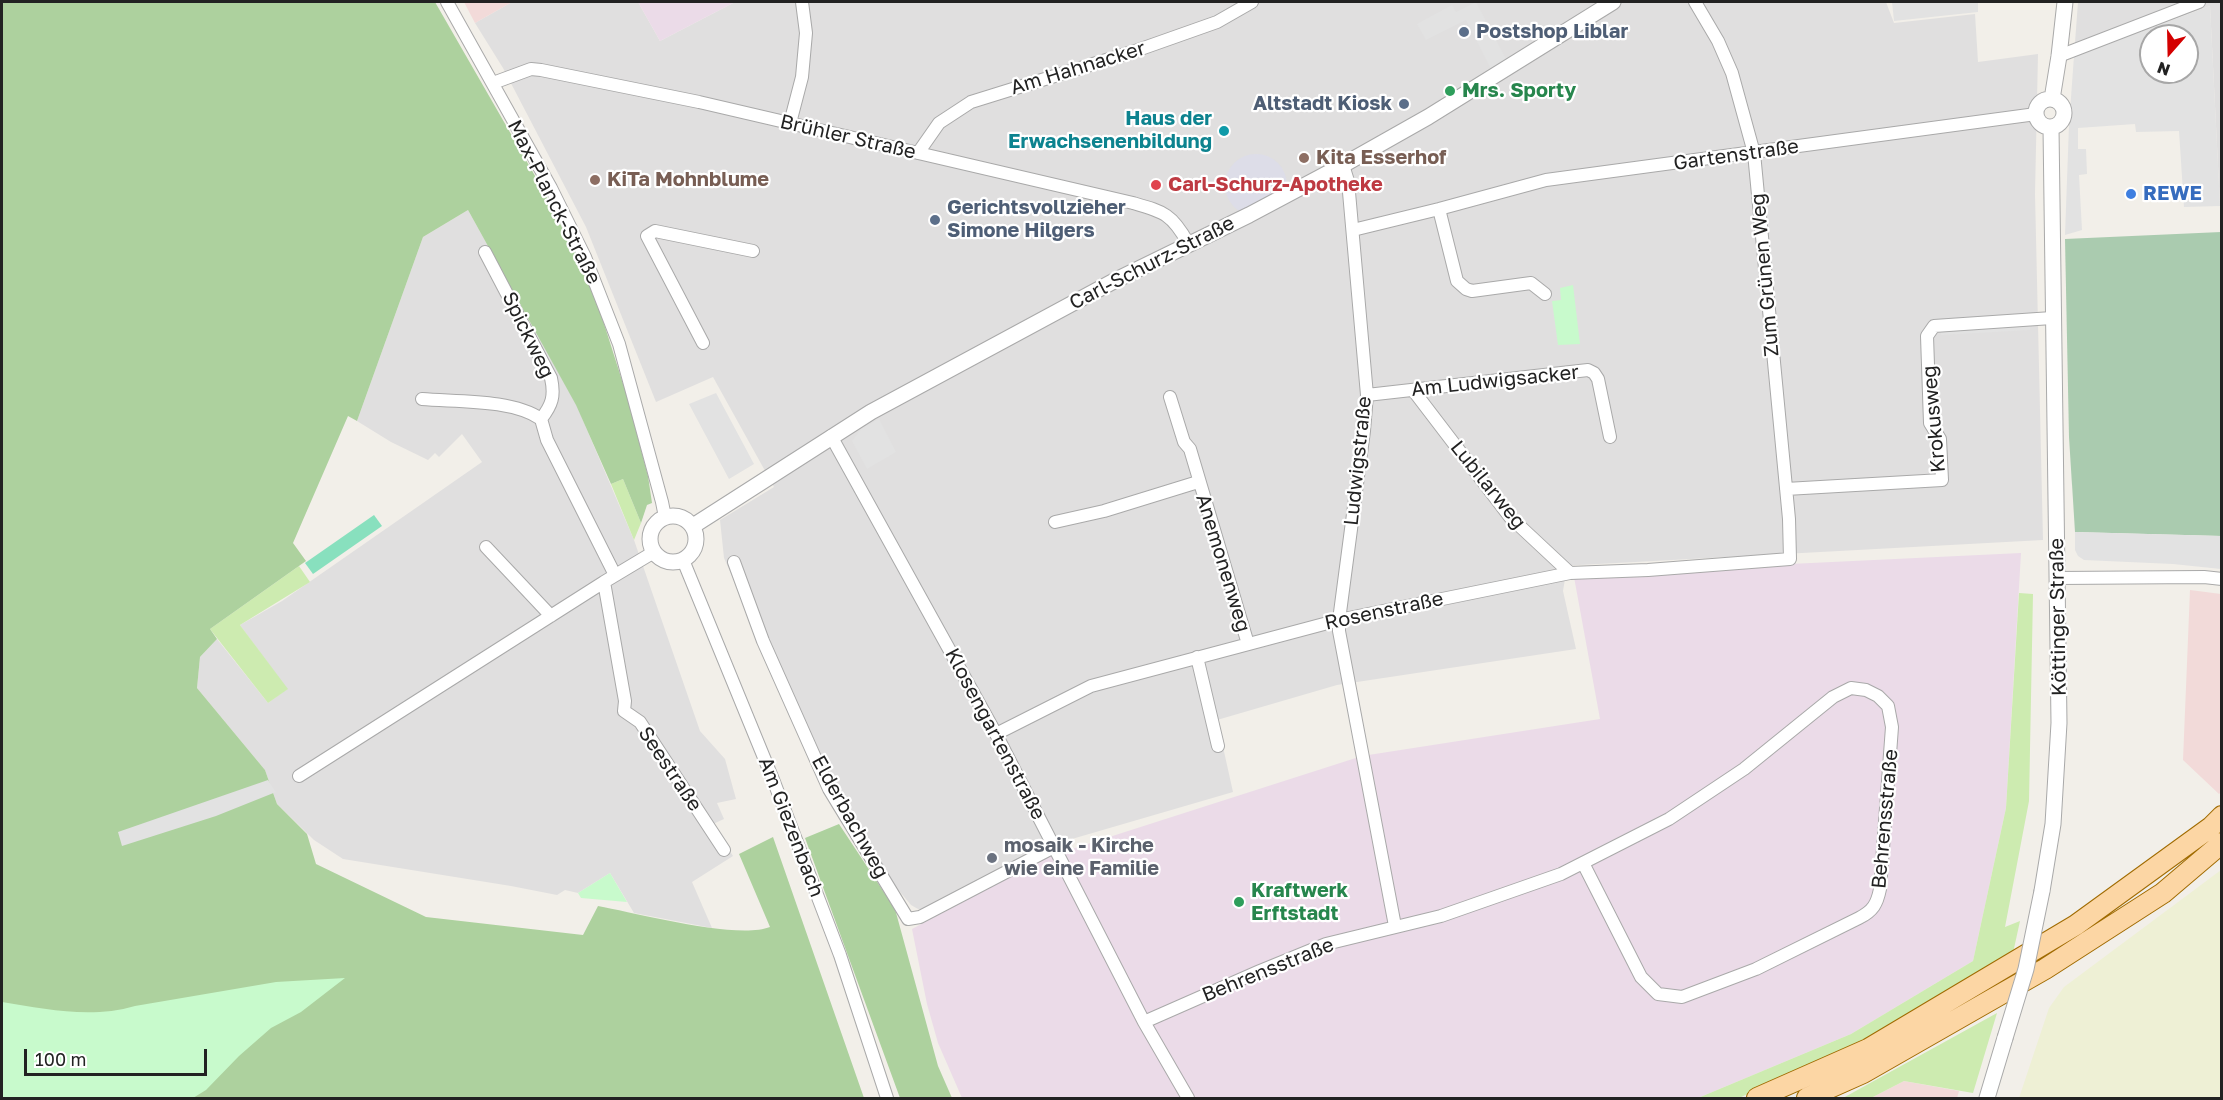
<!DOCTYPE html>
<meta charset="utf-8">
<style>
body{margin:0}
#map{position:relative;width:2223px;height:1100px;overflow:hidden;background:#f2efe9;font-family:"Golos Text",sans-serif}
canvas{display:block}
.frame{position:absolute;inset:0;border:3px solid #222;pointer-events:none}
.north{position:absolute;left:2139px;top:24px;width:60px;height:60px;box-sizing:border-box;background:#fff;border:2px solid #a7a7a7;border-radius:50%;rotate:200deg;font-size:16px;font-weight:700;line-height:24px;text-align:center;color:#222}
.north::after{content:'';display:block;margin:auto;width:21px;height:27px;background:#d40000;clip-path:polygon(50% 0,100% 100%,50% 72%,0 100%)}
.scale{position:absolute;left:24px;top:1049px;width:183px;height:27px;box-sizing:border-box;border:3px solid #222;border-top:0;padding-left:8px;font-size:18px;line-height:21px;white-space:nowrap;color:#222;-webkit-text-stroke:4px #fff;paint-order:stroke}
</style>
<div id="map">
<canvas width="2223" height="1100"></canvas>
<div class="frame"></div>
<div class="north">N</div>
<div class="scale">100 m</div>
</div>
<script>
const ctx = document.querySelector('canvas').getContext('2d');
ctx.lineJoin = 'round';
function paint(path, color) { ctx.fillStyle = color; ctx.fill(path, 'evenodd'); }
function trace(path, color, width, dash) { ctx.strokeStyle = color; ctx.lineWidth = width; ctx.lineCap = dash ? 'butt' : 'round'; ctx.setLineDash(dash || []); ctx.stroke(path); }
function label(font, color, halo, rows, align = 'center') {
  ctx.font = font + ' "Golos Text",sans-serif'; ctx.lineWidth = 4.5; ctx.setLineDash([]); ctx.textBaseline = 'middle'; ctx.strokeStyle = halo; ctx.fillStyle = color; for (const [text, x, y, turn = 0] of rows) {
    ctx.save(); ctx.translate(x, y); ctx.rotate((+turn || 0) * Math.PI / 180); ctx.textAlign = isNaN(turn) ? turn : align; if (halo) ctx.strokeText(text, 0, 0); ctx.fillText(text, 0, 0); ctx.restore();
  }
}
paint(new Path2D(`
 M 512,2 L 638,2 L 660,41 L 735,2 L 1886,2 L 1894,23 L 1975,14 L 1978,62 L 2038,54 L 2035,194 L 2043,540 L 1561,566 L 1566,573 L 1563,591 L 1576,649 L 1337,685 L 1217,720 L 1233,792 L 1041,848 L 926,909 L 918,909 L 911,905 L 874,861 L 827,790 L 724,558 L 720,520 L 774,487 L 713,377 L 656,402 L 586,227 L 503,68 L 475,23 Z
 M 2078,2 L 2221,2 L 2221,226 L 2210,6 L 2074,56 Z
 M 468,210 L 576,404 L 634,540 L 700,731 L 725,759 L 736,799 L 717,803 L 724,819 L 713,824 L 733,856 L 692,882 L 712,928 L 634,913 L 610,873 L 578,893 L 565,890 L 557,895 L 511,886 L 343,859 L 314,840 L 277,804 L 265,770 L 197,688 L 200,657 L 217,639 L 268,703 L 287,689 L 240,625 L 282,601 L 482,462 L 462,434 L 439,457 L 435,453 L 428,460 L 391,442 L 357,421 L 423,237 Z`), '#e0dfdf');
paint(new Path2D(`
 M 464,2 L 512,2 L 475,23 Z
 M 2190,590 L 2221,594 L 2222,791 L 2219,794 L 2183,760 Z
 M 1904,1081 L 1959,1091 L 1957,1098 L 1871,1098 Z`), '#f2dad9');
paint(new Path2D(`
 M 638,2 L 735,2 L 660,41 Z
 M 2021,553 L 2006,808 L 1973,961 L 1851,1034 L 1698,1098 L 962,1098 L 938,1043 L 927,1004 L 912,929 L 1047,857 L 1362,756 L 1600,719 L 1574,577 L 1790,564 Z`), '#ebdbe8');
paint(new Path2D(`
 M 2221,870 L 2221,1098 L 2019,1098 L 2049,1008 L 2064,987 Z`), '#eef0d5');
paint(new Path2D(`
 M 623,479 L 641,523 L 634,540 L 611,484 Z
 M 299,566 L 310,582 L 240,625 L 288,689 L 268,703 L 210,629 Z
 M 2019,593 L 2033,594 L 2029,801 L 2005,927 L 2020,921 L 2013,953 L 1867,1039 L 1739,1098 L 1698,1098 L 1851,1034 L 1973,961 L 2006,808 Z
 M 1997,1013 L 1973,1093 L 1904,1081 L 1871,1098 L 1843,1098 Z`), '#cdebb0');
paint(new Path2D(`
 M 2,2 L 435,2 L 542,188 L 593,289 L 626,393 L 648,476 L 652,503 L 647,505 L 641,523 L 623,479 L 611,484 L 576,405 L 468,210 L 423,237 L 357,421 L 348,416 L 293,543 L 306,561 L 210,629 L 217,639 L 200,657 L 197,688 L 265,770 L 277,804 L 307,834 L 316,864 L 426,917 L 583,935 L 598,906 C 636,913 737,940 770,927 L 739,854 L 773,837 L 864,1098 L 2,1098 Z
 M 839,824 L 895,909 L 938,1066 L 952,1098 L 900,1098 L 805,838 Z`), '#add19e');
paint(new Path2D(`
 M 2221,232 L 2221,536 L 2075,532 L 2069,437 L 2065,239 Z`), '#aacbaf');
paint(new Path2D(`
 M 1573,285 L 1580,344 L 1558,345 L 1552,301 L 1561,300 L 1560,288 Z
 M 610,873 L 627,902 L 581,898 L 578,893 Z
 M 345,978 L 301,1012 L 271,1028 L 239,1056 L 206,1090 L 193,1098 L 2,1098 L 2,1002 C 45,1009 91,1019 135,1006 L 276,982 Z`), '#c8facc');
paint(new Path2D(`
 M 374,515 L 382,526 L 313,574 L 305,563 Z`), '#88e0be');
paint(new Path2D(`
 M 1476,2 L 1506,59 L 1491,69 L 1466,20 L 1426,40 L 1417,24 L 1452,5 L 1456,12 Z
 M 1892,2 L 1994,2 L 1978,3 L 1978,12 L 1894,21 Z
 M 2210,6 L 2220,206 L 2184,207 L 2179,131 L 2136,132 L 2135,124 L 2078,128 L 2078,149 L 2086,149 L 2087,174 L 2079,175 L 2082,230 L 2065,235 L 2069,125 L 2074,56 ZM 2151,36 L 2187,36 L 2187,72 L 2151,72 Z
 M 2030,325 L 2030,330 L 1941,335 L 1941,331 Z
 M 716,393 L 754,464 L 729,479 L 689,404 Z
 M 879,419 L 896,452 L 867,469 L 852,441 L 861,429 Z
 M 2075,532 L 2221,536 L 2221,569 L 2173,564 L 2084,560 L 2078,556 L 2075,550 Z
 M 268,780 L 276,792 L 216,816 L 122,846 L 118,832 Z`), '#e2e2e2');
paint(new Path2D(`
 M1225 185a31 31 0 1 1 62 0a31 31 0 1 1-62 0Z`), '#dddde8');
const minor = new Path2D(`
 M 447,2 L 551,188 L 585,257 L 619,344 L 662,502 L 665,517
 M 2059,56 L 2199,2
 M 493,83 L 531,69 L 541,70 L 699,102 L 1133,203 C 1164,212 1172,214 1188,243
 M 790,123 L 802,77 L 806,33 L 802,2
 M 918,153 L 939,123 L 971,102 L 1135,51 L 1217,22 L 1252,2
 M 1343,165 L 1348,181 L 1367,395 L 1364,431 L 1339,620 L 1339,631 L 1395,926
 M 1439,209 L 1457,281 L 1466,289 L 1472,291 L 1531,283 L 1545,294
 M 1353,230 L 1439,209 L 1546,180 L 2036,114
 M 485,252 L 551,378 C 555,396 552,405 541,419 L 547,440 L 615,575
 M 703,343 L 647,236 L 655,231 L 753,251
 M 1413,390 L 1510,517 L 1570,573
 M 1367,395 L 1588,370 L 1594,373 L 1598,379 L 1610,437
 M 1170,397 L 1184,442 L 1190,449 L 1248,644
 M 422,399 C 457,402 512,399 541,419
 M 831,436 L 996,734 L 1144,1022 L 1188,1098
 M 1786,489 L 1942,480 L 1940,439 L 1930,423 L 1927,336 L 1934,326 L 2052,318
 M 1055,522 L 1104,511 L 1198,482
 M 486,547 L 551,616
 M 683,560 L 774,782 L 840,955 L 887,1098
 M 734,562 L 763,641 L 829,789 L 908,919 L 920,917 L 1054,847
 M 2057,578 L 2204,577 L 2222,579
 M 604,582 L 625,701 L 624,711 L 640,722 L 724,850
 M 1197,657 L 1218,746
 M 996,734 L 1091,686 L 1339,620 L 1570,573 L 1648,570 L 1790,559 L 1789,519 L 1754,153 L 1732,73 L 1718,41 L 1695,2
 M 299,776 L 604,582 L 654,552
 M 1144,1022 L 1260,971 L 1326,944 L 1441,916 L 1561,874 L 1669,819 L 1744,769 L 1833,697 L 1851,688 L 1866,690 L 1878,696 L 1888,706 L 1892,727 L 1880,889 C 1877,904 1873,911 1859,918 L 1756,969 L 1682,997 L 1658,994 L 1641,977 L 1583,863`);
const tertiary = new Path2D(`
 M2036 113a14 14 0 1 1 28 0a14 14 0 1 1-28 0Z
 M 2052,99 L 2059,56 L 2065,2
 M650 539a23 23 0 1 1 46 0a23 23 0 1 1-46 0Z
 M 693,526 L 871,412 L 1114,281 L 1249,215 L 1343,165 L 1428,117 L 1613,2
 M 2042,891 L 2053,824 L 2059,723 L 2051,128
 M 1987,1098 L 2005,1038`);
const primary = new Path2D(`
 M 1757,1098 L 1868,1049 L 2076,925 L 2211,827 L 2222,816
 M 1807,1098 L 1863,1073 L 2045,969 L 2163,893 L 2222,843`);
trace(minor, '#a9a9a9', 14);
trace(tertiary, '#a9a9a9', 17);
trace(primary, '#a06b00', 22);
trace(minor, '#fff', 12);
trace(tertiary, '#fff', 15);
trace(primary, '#fcd6a4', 20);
const tertiaryBridge = new Path2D(`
 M 2005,1038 L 2026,969 L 2042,891`);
trace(tertiaryBridge, '#a9a9a9', 17, []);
trace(tertiaryBridge, '#fff', 15);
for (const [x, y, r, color] of [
 [1464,32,6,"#5c6f8a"],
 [1450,91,6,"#2e9e5b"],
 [1404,104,6,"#5c6f8a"],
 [1224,131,6,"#0f9aa8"],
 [1304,158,6,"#8d6e63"],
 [595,180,6,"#8d6e63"],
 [1156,185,6,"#e0444e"],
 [2131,194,6,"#3f7fe0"],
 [935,220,6,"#5c6f8a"],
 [992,858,6,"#6b7280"],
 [1239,902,6,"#2e9e5b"]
]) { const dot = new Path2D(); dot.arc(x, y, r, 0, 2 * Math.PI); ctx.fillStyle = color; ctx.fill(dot); trace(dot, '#fff', 2); }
label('bold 20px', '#4e5e75', '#fff', [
 ["Postshop Liblar",1476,32],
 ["Altstadt Kiosk",1392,104,"right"],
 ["Gerichtsvollzieher",947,208],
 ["Simone Hilgers",947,231]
], 'left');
label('20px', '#222', '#fff', [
 ["Am Hahnacker",1078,68,-17],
 ["Brühler Straße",848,137,13],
 ["Gartenstraße",1736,155,-8],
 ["Max-Planck-Straße",554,202,63],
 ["Carl-Schurz-Straße",1152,263,-27],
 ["Zum Grünen Weg",1765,275,-95],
 ["Spickweg",528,335,64],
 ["Am Ludwigsacker",1495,381,-6],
 ["Krokusweg",1934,419,-95],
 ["Ludwigstraße",1358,461,-84],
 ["Lubilarweg",1488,485,51],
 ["Anemonenweg",1223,563,73],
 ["Rosenstraße",1384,611,-12],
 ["Köttinger Straße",2058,617,-91],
 ["Klosengartenstraße",995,734,62],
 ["Seestraße",670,769,56],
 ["Elderbachweg",850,817,61],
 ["Behrensstraße",1885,819,-85],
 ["Am Giezenbach",791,827,69],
 ["Behrensstraße",1268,970,-22]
]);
label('bold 20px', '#27864d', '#fff', [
 ["Mrs. Sporty",1462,91],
 ["Kraftwerk",1251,891],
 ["Erftstadt",1251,914]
], 'left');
label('bold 20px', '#0d838f', '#fff', [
 ["Haus der",1212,119],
 ["Erwachsenenbildung",1212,142]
], 'right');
label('bold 20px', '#785e54', '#fff', [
 ["Kita Esserhof",1316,158],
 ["KiTa Mohnblume",607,180]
], 'left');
label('bold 20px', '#be3a42', '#fff', [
 ["Carl-Schurz-Apotheke",1168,185]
], 'left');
label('bold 20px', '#366cbe', '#fff', [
 ["REWE",2143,194]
], 'left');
label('bold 20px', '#5b616d', '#fff', [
 ["mosaik - Kirche",1004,846],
 ["wie eine Familie",1004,869]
], 'left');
</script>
